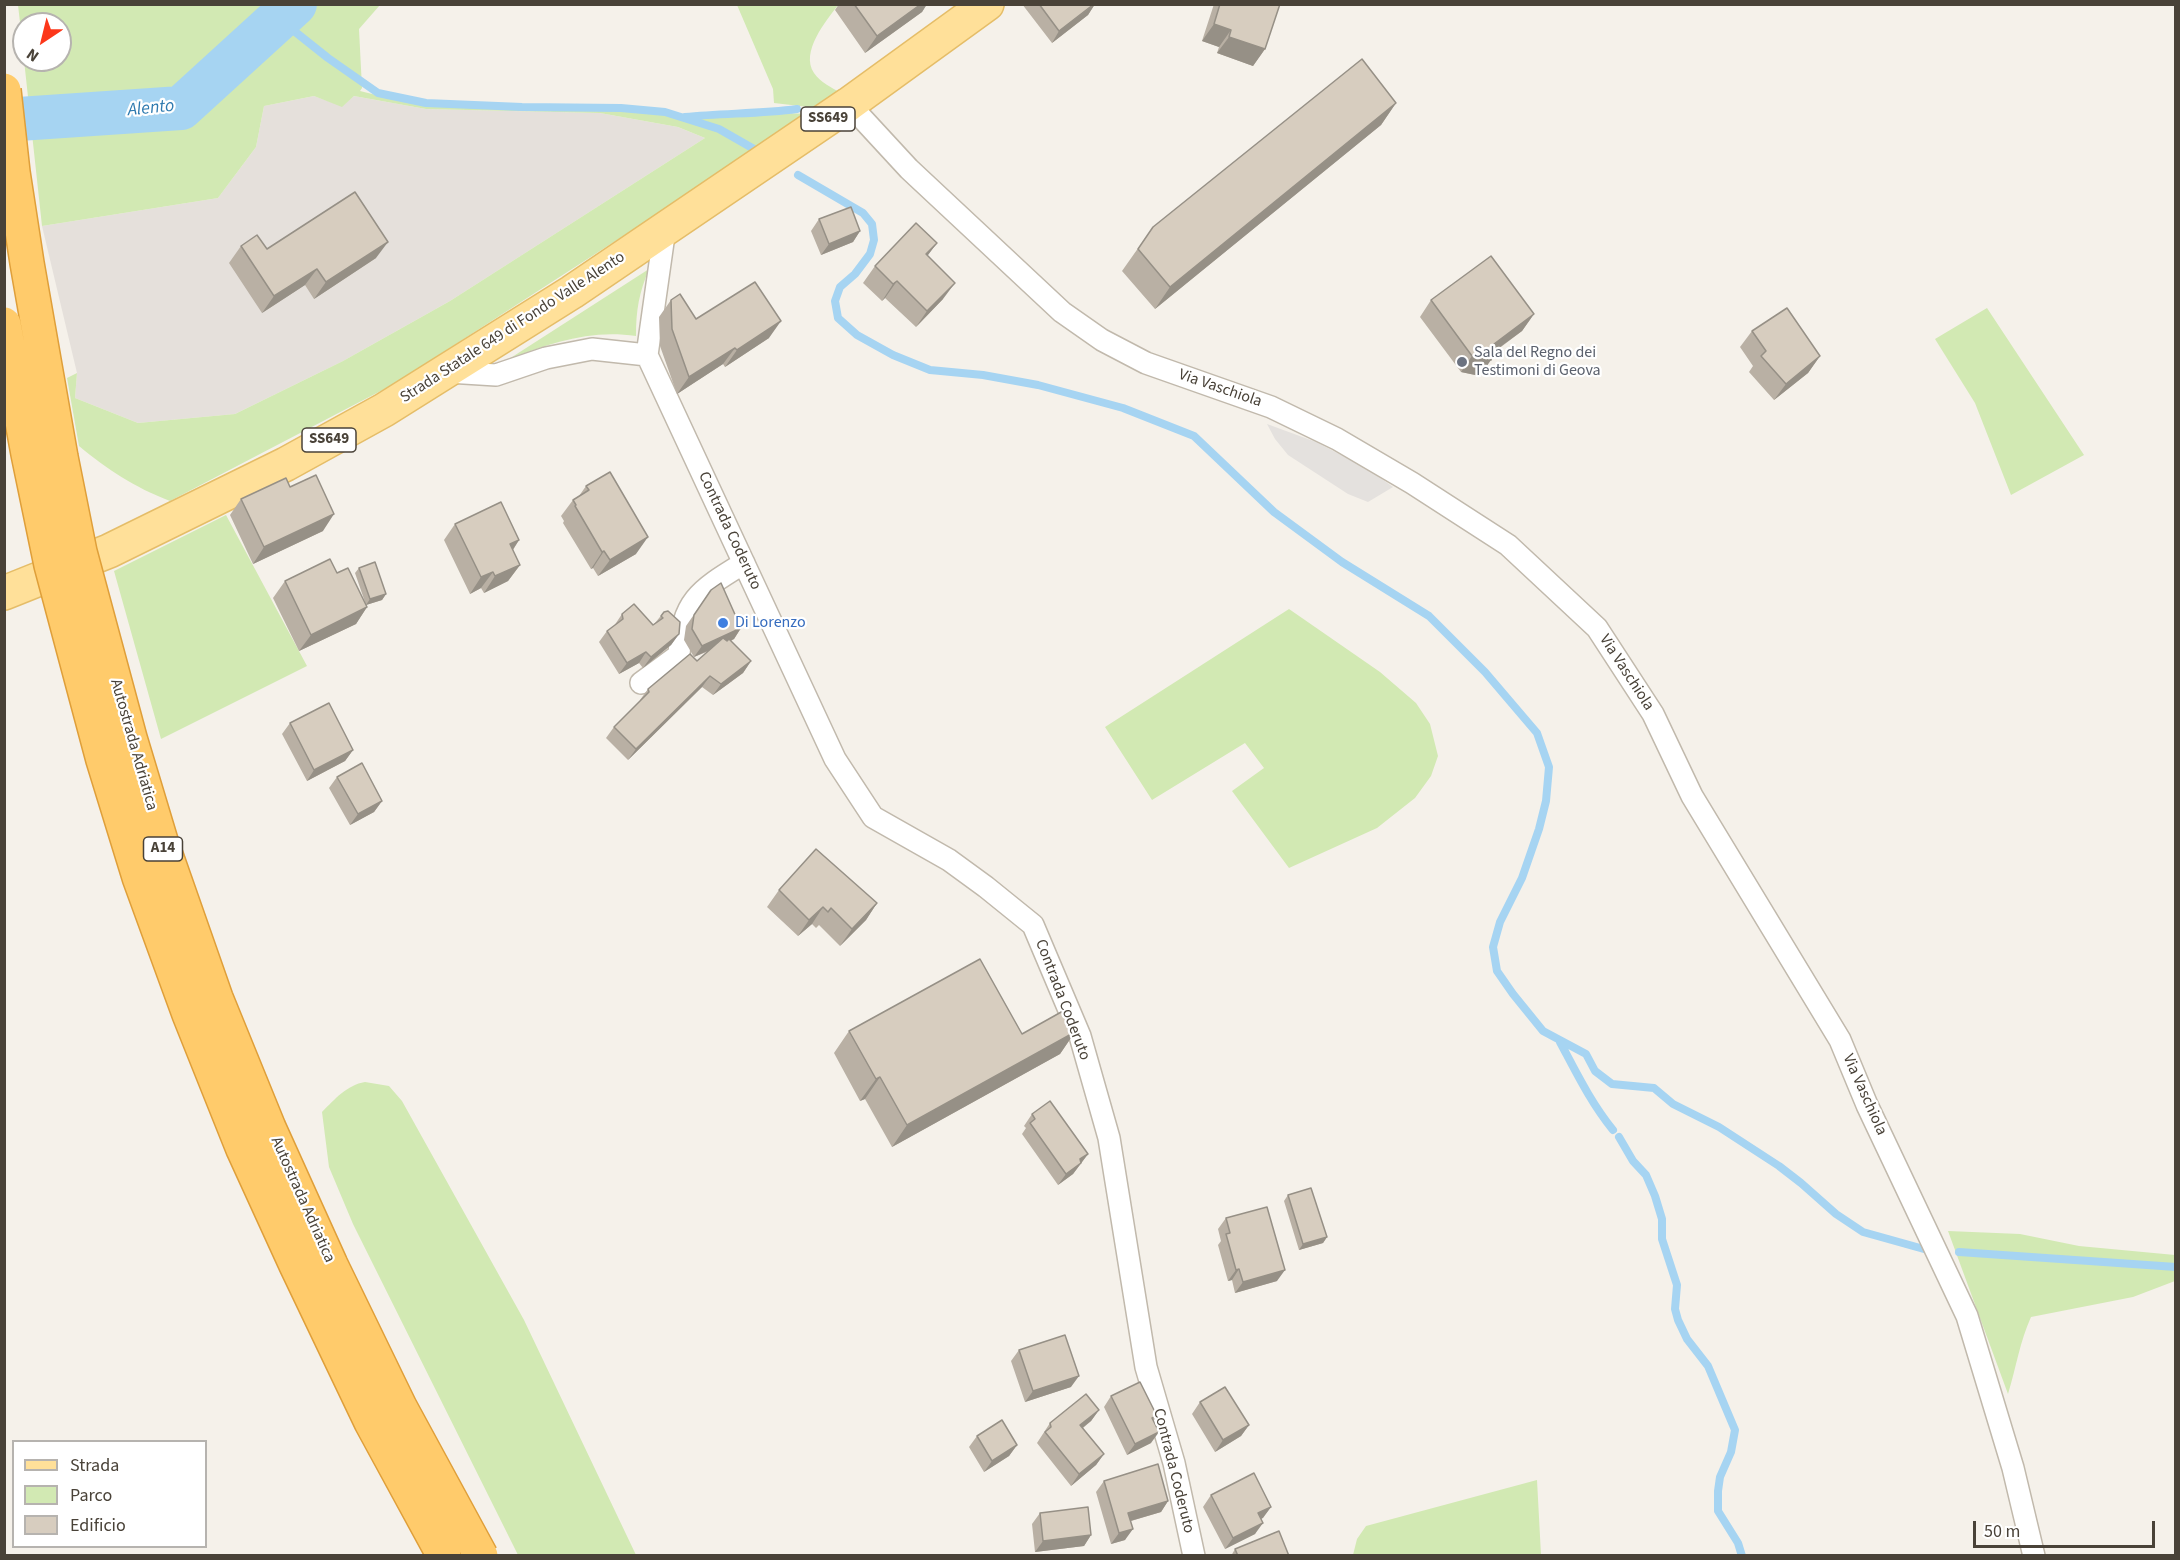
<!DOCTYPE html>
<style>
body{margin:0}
#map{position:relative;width:2180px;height:1560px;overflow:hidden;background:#f5f1ea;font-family:"Source Sans 3",sans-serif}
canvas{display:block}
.frame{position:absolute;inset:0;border:6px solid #494238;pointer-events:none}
.legend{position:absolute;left:12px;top:1440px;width:195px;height:108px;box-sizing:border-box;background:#fff;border:2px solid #b6b3af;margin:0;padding:8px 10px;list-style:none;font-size:18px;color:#494238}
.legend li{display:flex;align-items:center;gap:12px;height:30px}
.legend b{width:30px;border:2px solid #b6b3af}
.north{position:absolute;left:12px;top:12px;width:60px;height:60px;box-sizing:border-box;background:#fff;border:2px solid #b6b3af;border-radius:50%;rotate:215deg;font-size:16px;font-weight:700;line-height:24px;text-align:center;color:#494238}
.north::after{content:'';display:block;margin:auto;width:21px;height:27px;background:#fc371a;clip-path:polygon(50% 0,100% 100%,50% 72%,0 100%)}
.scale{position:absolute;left:1973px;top:1521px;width:182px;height:27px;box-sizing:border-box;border:3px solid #494238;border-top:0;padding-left:8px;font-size:18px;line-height:21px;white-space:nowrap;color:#494238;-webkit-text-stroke:4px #fff;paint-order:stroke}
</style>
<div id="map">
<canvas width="2180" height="1560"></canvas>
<div class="frame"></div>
<ul class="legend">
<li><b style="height:8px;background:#ffe099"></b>Strada</li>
<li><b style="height:16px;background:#d2e9b3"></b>Parco</li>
<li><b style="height:16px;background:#d7cdbf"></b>Edificio</li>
</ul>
<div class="north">N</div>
<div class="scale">50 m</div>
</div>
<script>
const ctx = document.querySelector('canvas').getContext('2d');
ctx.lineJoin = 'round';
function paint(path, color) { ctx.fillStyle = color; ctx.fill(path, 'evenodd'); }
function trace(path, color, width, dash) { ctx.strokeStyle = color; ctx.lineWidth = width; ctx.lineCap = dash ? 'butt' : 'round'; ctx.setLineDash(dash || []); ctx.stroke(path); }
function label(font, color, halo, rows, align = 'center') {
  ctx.font = font + ' "Source Sans 3",sans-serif'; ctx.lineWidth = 4.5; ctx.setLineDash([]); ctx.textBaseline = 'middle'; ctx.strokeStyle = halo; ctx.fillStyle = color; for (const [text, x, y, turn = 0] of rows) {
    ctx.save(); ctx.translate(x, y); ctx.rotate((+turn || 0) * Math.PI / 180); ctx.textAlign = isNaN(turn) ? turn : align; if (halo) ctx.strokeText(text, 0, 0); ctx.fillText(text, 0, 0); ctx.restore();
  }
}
paint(new Path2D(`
 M 314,96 L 342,106 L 354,96 L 426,109 L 600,113 L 678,127 L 705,138 L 450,301 L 343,361 L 235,414 L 138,423 L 75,398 L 77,373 L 42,226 L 218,198 L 256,147 L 264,106 Z`), '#e5e0db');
paint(new Path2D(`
 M 18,5 L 380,5 L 359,29 L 362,88 L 360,91 C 430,109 502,107 574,109 C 604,110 636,109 665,114 C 698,120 726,135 753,152 L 394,384 L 170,501 C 134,487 108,470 79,446 L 67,378 L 77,373 L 75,398 L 138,423 L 235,414 L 343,361 L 450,301 L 705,138 L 678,127 L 600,113 L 426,109 L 354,96 L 342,107 L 314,96 L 264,106 L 256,147 L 218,198 L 42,226 L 24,60 L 60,60 L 60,24 L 24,24 L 24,57 Z
 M 737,5 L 838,5 C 826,21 800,52 814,73 C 820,82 832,88 841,93 L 817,108 L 774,103 L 773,89 Z
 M 782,113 L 810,114 L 758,149 L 723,130 L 686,117 Z
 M 649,269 C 639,293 636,310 636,336 C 591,329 550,343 509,359 Z
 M 1987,308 L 2084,455 L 2011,495 L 1975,403 L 1935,339 Z
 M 226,515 L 307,666 L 161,739 L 114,571 Z
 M 1289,609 L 1380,672 L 1416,703 L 1430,724 L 1438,756 L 1431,776 L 1415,798 L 1377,828 L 1289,868 L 1232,791 L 1264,768 L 1245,743 L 1152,800 L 1105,727 Z
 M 365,1082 L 389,1086 L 402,1101 L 524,1320 L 636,1555 L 518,1555 L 353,1224 L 329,1167 L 322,1112 C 335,1099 347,1085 365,1082 Z
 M 1948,1231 L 2020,1234 L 2079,1246 L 2175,1255 L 2175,1281 L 2133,1297 L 2031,1317 C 2020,1341 2016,1368 2008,1394 Z
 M 1537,1480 L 1541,1555 L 1353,1555 L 1357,1539 L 1366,1526 Z`), '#d2e9b3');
paint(new Path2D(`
 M 1267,424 L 1316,442 L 1368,469 L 1393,487 L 1368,502 L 1348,494 L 1288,455 L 1275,439 Z`), '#e4e1de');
trace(new Path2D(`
 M 279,19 L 328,58 L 378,93 L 426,103 L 522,107 L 621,108 L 665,112 L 719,129 L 754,149
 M 685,117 C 723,113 760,114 797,109
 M 798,175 L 863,213 L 872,224 L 874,240 L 870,254 L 855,274 L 840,287 L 835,301 L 838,318 L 857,335 L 893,355 L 930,370 L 983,375 L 1038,385 L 1123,408 L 1194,436 L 1274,512 L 1342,562 L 1429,616 L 1485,672 L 1537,733 L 1549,767 L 1546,801 L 1539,829 L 1522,878 L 1500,922 L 1493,947 L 1497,971 L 1513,994 L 1543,1031 L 1586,1054 L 1595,1071 L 1612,1084 L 1654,1088 L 1673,1104 L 1719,1127 L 1779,1166 L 1801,1183 L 1836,1214 L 1863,1232 L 1931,1251
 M 1560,1042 C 1576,1072 1591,1103 1613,1130
 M 1619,1137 L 1633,1161 L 1646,1175 L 1655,1196 L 1662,1219 L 1662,1239 L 1677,1285 L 1675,1309 L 1678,1320 L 1687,1339 L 1708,1366 L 1735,1430 L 1731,1452 L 1720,1477 L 1718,1491 L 1718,1511 L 1738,1543 L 1742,1556
 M 1959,1252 L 2176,1267`), '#a6d4f2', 8);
trace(new Path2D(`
 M 4,120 L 181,108 L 295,4`), '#a6d4f2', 44);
const street = new Path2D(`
 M 849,104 L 909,169 L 1062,312 L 1102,340 L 1146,363 L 1271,407 L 1337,439 L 1412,483 L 1508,545 L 1597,628 L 1653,714 L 1692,796 L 1840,1040 L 1867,1105 L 1967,1316 L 2013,1468 L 2034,1556
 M 665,228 L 647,355 L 835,759 L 873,817 L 949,860 L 986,887 L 1033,925 L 1080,1036 L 1109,1138 L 1146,1367 L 1174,1463 L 1194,1556
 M 448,372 L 496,375 L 546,358 L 592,349 L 647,355
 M 641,683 L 679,655 C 682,600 700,590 744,563`);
const primary = new Path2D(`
 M 4,593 L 109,551 L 286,464 L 384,410 L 572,292 L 849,104 L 987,4`);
trace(street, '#c1b9ac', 24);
trace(primary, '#e5bd68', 36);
trace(street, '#fff', 21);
trace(primary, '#ffe099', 33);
const highwayBridge = new Path2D(`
 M 4,90 L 13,172 L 27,263 L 61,457 L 80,552 L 130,738 L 161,841 L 216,998 L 269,1128 L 331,1265 L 400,1407 L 481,1556
 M 4,324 L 28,454 L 51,565 L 103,760 L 139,877 L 189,1014 L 243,1149 L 296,1265 L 371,1422 L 444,1556`);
trace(highwayBridge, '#df9f3a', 36, []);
trace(highwayBridge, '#ffcb6b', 33);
paint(new Path2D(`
 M 839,4 L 927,4 L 922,12 L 865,53 L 835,10 Z
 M 1022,4 L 1095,4 L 1088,15 L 1052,43 Z
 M 1214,4 L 1280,4 L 1265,49 L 1253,66 L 1217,53 L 1219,47 L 1202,41 Z
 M 1396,103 L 1381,125 L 1155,309 L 1122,271 L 1153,227 Z
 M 819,219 L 860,231 L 853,242 L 821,255 L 811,231 Z
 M 937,243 L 927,256 L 943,299 L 916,327 L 885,298 L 882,301 L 863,283 L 875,266 Z
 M 241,246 L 267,249 L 376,258 L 314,299 L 305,285 L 262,313 L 229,263 Z
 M 671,300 L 696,319 L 769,338 L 725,367 L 723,364 L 677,394 L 660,346 L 659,317 Z
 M 1431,300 L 1534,314 L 1522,331 L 1493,353 L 1480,376 L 1461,372 L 1420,317 Z
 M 1752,331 L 1820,356 L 1808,373 L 1774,400 L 1749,372 L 1753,366 L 1740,347 Z
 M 586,486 L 636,554 L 598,576 L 593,568 L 591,569 L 563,523 L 564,521 L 561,516 L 573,500 L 579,496 Z
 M 290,487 L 323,531 L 253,564 L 230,515 L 241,499 Z
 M 455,524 L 519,540 L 513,550 L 520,565 L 508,581 L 484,593 L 481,588 L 470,594 L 444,540 Z
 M 359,568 L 386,594 L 382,600 L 366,605 L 367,607 L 356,624 L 299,651 L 273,598 L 285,581 L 337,573 L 366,605 L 355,573 Z
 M 711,590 L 741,628 L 734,639 L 731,641 L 751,661 L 743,673 L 713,695 L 702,687 L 628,760 L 606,738 L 614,727 L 640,701 L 640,700 L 648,689 L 697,661 L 709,651 L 694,657 L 684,640 L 686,626 Z
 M 664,612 L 679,634 L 671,645 L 643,668 L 639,663 L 619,674 L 599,642 L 607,631 L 614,626 L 622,614 L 653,625 L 655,623 Z
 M 290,723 L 353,750 L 345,761 L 307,781 L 282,734 Z
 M 337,777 L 382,801 L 374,812 L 350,825 L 329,788 Z
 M 779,890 L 877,903 L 866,920 L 840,946 L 819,925 L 816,928 L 812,924 L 798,936 L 767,907 Z
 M 849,1031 L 1022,1034 L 1075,1032 L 1060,1054 L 892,1147 L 865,1099 L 860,1101 L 834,1053 Z
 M 1032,1114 L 1088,1154 L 1073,1174 L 1058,1185 L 1022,1134 L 1026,1128 L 1024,1126 Z
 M 1288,1195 L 1327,1237 L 1323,1243 L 1299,1250 L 1284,1201 Z
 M 1226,1218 L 1277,1281 L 1235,1293 L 1232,1280 L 1228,1281 L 1218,1245 L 1221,1241 L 1218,1229 Z
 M 1019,1350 L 1071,1387 L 1025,1402 L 1011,1361 Z
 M 1111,1396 L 1157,1416 L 1154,1420 L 1151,1443 L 1127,1455 L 1104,1407 Z
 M 1200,1402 L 1249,1425 L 1241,1436 L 1215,1452 L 1192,1414 Z
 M 1099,1410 L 1091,1421 L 1083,1428 L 1104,1454 L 1096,1465 L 1071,1486 L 1037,1443 L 1050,1423 Z
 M 977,1436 L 1017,1445 L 1009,1456 L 984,1472 L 969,1447 Z
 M 1104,1481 L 1168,1501 L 1161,1512 L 1131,1521 L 1125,1540 L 1111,1544 L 1096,1492 Z
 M 1211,1495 L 1271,1507 L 1261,1519 L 1255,1534 L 1225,1549 L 1203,1507 Z
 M 1040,1513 L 1091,1535 L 1084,1546 L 1035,1552 L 1032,1524 Z
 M 1235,1549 L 1289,1556 L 1231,1556 Z`), '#b9b0a4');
paint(new Path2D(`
 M 921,4 L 927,4 L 922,12 L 865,53 L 877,36 Z
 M 1095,4 L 1088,15 L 1052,43 L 1059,31 Z
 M 1214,24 L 1231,30 L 1219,47 L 1202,41 Z
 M 1229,37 L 1265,49 L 1253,66 L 1217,53 Z
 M 1396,103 L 1381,125 L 1155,309 L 1170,287 Z
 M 860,231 L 853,242 L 821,255 L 829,244 Z
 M 388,242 L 376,258 L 314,299 L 326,282 Z
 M 937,243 L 925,259 L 926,254 Z
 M 317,269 L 305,285 L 262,313 L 274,296 Z
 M 897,281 L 885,298 L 882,301 L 893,284 Z
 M 955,283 L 943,299 L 916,327 L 927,311 Z
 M 1534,314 L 1522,331 L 1485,358 L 1491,360 L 1480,376 L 1461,372 L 1472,356 L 1494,344 Z
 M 781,321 L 769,338 L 725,367 L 737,350 Z
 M 735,348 L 723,364 L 677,394 L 689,377 Z
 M 1820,356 L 1808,373 L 1774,400 L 1786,384 Z
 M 334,514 L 323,531 L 253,564 L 264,547 Z
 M 648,537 L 636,554 L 598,576 L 610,560 Z
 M 519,540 L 508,557 L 510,544 Z
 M 604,551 L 593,568 L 591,569 L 602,552 Z
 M 520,565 L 508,581 L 484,593 L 495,576 Z
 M 493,572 L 481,588 L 470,594 L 481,577 Z
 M 386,594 L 382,600 L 366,605 L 370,599 Z
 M 367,607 L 356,624 L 299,651 L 311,635 Z
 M 741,628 L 734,639 L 694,657 L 702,646 Z
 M 679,634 L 671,645 L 643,668 L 651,657 Z
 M 646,652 L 639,663 L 619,674 L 627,663 Z
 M 751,661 L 743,673 L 713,695 L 721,684 Z
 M 710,676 L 702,687 L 628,760 L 636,749 Z
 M 353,750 L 345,761 L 307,781 L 314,770 Z
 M 382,801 L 374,812 L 350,825 L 358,814 Z
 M 877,903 L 866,920 L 840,946 L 852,929 Z
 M 823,907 L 812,924 L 798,936 L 809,920 Z
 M 1075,1032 L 1060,1054 L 892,1147 L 907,1125 Z
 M 880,1077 L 865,1099 L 860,1101 L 876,1079 Z
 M 1088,1154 L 1073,1174 L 1058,1185 L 1066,1174 L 1080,1159 Z
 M 1327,1237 L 1323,1243 L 1299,1250 L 1303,1244 Z
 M 1239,1269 L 1232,1280 L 1228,1281 L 1236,1270 Z
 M 1285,1270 L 1277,1281 L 1235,1293 L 1243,1282 Z
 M 1079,1376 L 1071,1387 L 1025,1402 L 1033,1391 Z
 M 1099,1410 L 1091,1421 L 1072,1436 L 1080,1425 Z
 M 1249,1425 L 1241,1436 L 1215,1452 L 1223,1440 Z
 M 1159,1432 L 1151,1443 L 1127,1455 L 1135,1444 Z
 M 1017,1445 L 1009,1456 L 984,1472 L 992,1461 Z
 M 1104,1454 L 1096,1465 L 1071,1486 L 1079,1474 Z
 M 1168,1501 L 1161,1512 L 1120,1524 L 1128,1513 Z
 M 1271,1507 L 1263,1518 L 1251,1524 L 1258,1513 Z
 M 1263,1523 L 1255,1534 L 1225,1549 L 1233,1538 Z
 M 1133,1529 L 1125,1540 L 1111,1544 L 1119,1533 Z
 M 1091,1535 L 1084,1546 L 1035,1552 L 1043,1541 Z`), '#969086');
const building = new Path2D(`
 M 854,4 L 921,4 L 877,36 Z
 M 1039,4 L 1094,4 L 1059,31 Z
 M 1220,4 L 1280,4 L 1265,49 L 1229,37 L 1231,30 L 1214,24 Z
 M 1362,59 L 1396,103 L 1170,287 L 1138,249 L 1153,227 Z
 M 355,192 L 388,242 L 326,282 L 317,269 L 274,296 L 241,246 L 257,235 L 267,249 Z
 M 851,207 L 860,231 L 829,244 L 819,219 Z
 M 916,223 L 937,243 L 926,254 L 955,283 L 927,311 L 897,281 L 893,284 L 875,266 Z
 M 1491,256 L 1534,314 L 1494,344 L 1491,360 L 1472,356 L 1431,300 Z
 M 755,282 L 781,321 L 737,350 L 735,348 L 689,377 L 672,329 L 671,300 L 680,294 L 696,319 Z
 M 1787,308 L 1820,356 L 1786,384 L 1761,356 L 1766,351 L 1752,331 Z
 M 610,472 L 648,537 L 610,560 L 604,551 L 602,552 L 575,506 L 576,505 L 573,500 L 589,490 L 586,486 Z
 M 316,475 L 334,514 L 264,547 L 241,499 L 286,478 L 290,487 Z
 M 501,502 L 519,540 L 510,544 L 520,565 L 495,576 L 493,572 L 481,577 L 455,524 Z
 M 330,559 L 337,573 L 348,568 L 367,607 L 311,635 L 285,581 Z
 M 375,562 L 386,594 L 370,599 L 359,568 Z
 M 721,583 L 741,628 L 702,646 L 692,629 L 694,615 L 711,590 Z
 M 634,604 L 653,625 L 663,618 L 661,616 L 664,612 L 668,611 L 680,622 L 679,634 L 651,657 L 646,652 L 627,663 L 607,631 L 623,619 L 622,614 Z
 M 723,638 L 727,641 L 729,639 L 751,661 L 721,684 L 710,676 L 636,749 L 614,727 L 649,692 L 648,689 L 690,654 L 697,661 Z
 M 329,703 L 353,750 L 314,770 L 290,723 Z
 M 362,763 L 382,801 L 358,814 L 337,777 Z
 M 816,849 L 877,903 L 852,929 L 831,908 L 828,912 L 823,907 L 809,920 L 779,890 Z
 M 980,959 L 1022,1034 L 1063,1011 L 1075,1032 L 907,1125 L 880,1077 L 876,1079 L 849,1031 Z
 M 1050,1101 L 1088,1154 L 1080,1159 L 1081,1163 L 1066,1174 L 1030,1123 L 1035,1119 L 1032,1114 Z
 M 1311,1188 L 1327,1237 L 1303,1244 L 1288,1195 Z
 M 1267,1207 L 1285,1270 L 1243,1282 L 1239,1269 L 1236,1270 L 1226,1234 L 1230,1233 L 1226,1218 Z
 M 1065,1335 L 1079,1376 L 1033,1391 L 1019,1350 Z
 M 1140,1382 L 1157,1416 L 1152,1418 L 1159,1432 L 1135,1444 L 1111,1396 Z
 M 1225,1387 L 1249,1425 L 1223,1440 L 1200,1402 Z
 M 1086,1394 L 1099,1410 L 1080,1425 L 1104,1454 L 1079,1474 L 1045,1432 L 1051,1427 L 1050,1423 Z
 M 1002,1420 L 1017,1445 L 992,1461 L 977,1436 Z
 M 1158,1464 L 1168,1501 L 1128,1513 L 1133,1529 L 1119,1533 L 1104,1481 Z
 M 1254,1473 L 1271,1507 L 1258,1513 L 1263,1523 L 1233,1538 L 1211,1495 Z
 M 1088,1507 L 1091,1535 L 1043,1541 L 1040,1513 Z
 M 1279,1531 L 1289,1556 L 1238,1556 L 1235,1549 Z`);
paint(building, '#d7cdbf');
trace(building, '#969086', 1.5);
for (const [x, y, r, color] of [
 [1462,362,6,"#6b7280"],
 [723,623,6,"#3f7fe0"]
]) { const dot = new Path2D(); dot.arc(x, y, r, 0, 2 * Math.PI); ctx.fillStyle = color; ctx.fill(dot); trace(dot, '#fff', 2); }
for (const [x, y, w] of [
 [828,119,54],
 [329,440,54],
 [163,849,39]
]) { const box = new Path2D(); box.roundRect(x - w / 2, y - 12, w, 24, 4.5); ctx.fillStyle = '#fff'; ctx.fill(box); trace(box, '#494238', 1.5); }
label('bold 15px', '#494238', null, [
 ["SS649",828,119],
 ["SS649",329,440],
 ["A14",163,849]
]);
label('16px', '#494238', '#fff', [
 ["Strada Statale 649 di Fondo Valle Alento",513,328,-33],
 ["Via Vaschiola",1220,389,19],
 ["Contrada Coderuto",729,531,65],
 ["Via Vaschiola",1626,673,57],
 ["Autostrada Adriatica",133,745,74],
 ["Contrada Coderuto",1062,1000,69],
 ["Via Vaschiola",1864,1095,66],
 ["Autostrada Adriatica",302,1200,66],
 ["Contrada Coderuto",1173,1471,76]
]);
label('16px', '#5b616d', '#fff', [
 ["Sala del Regno dei",1474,353],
 ["Testimoni di Geova",1474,371]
], 'left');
label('16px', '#366cbe', '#fff', [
 ["Di Lorenzo",735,623]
], 'left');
label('italic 18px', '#2e7aaf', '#fff', [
 ["Alento",151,109,-6]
]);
</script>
